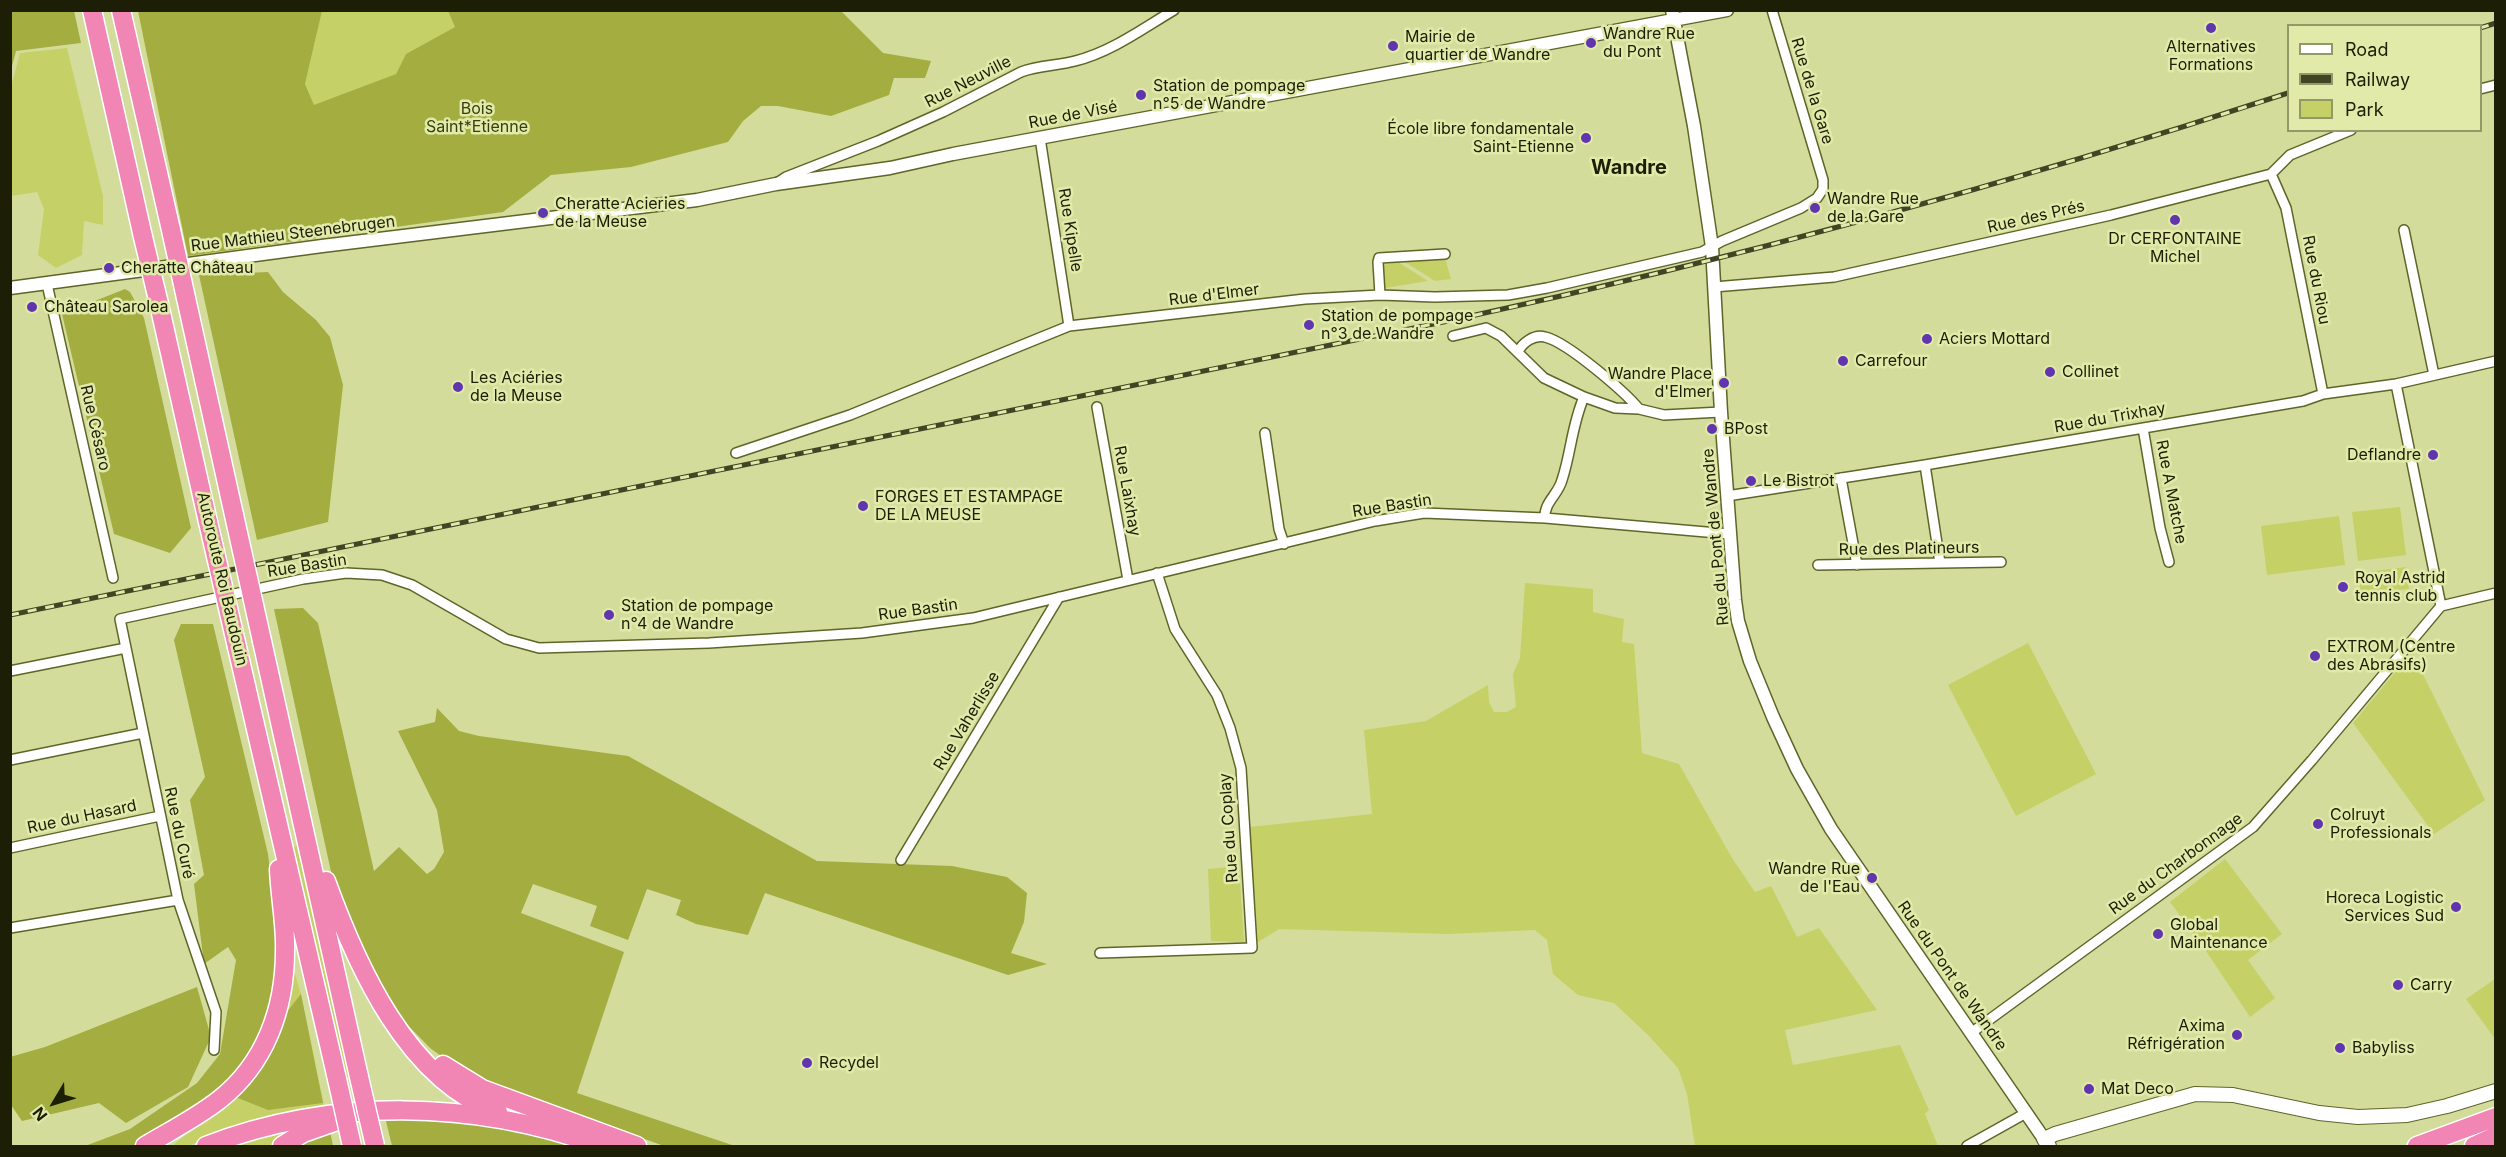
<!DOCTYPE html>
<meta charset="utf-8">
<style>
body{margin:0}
#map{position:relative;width:2506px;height:1157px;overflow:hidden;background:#d4dc9c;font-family:Inter,sans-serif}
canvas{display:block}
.frame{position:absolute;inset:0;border:12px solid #1c1e05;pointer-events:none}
.legend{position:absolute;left:2287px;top:24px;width:195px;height:108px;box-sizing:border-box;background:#e1eaa8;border:2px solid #929867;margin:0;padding:8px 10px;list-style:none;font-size:18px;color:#1c1e05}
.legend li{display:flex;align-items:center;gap:12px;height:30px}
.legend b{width:30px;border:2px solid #929867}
.north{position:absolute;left:24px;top:1073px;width:60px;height:60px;-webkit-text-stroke:4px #e1eaa8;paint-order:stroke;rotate:232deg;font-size:16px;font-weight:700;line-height:24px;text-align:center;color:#1c1e05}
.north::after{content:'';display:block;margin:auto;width:21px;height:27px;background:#1c1e05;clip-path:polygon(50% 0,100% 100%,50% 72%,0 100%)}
</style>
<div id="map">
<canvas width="2506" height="1157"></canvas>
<div class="frame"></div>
<ul class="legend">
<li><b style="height:8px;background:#fff"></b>Road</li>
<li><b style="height:8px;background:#424524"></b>Railway</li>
<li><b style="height:16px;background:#c5d066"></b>Park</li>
</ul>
<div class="north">N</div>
</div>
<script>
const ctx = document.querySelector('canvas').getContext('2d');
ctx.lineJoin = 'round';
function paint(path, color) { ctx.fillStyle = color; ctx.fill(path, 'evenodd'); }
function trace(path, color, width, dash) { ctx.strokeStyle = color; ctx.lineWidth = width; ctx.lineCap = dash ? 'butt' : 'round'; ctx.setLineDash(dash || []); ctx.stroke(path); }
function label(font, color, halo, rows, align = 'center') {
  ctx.font = font + ' Inter,sans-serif'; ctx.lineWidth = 5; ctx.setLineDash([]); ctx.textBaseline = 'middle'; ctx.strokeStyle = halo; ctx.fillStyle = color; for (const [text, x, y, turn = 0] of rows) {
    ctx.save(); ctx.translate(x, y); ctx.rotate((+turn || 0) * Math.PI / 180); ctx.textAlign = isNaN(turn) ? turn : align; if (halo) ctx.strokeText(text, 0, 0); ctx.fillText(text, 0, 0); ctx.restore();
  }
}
paint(new Path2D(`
 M 322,11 L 448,11 L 455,27 L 406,54 L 396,74 L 314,106 L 305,84 Z
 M 67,48 L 103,196 L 103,225 L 84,221 L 82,255 L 56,268 L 38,255 L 44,209 L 37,192 L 11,196 L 11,87 L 20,53 Z
 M 1445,258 L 1451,279 L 1435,281 L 1405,262 Z
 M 1398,262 L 1428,281 L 1385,288 L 1383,265 Z
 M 2400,507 L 2406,555 L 2358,561 L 2352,512 Z
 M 2339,516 L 2345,565 L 2267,575 L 2261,526 Z
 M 2406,567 L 2409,589 L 2361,594 L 2358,573 Z
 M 1525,583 L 1593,589 L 1593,612 L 1624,619 L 1622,642 L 1634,644 L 1642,753 L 1679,764 L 1732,858 L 1755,892 L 1771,886 L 1797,937 L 1819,928 L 1877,1010 L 1785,1030 L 1793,1065 L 1900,1045 L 1929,1110 L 1925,1114 L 1938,1146 L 1695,1146 L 1687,1094 L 1678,1068 L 1649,1036 L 1614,1003 L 1578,995 L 1553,974 L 1547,940 L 1535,930 L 1448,934 L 1279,929 L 1258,942 L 1250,827 L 1372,814 L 1364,730 L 1426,721 L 1488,685 L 1489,702 L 1494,712 L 1507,712 L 1516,707 L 1513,674 L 1520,658 Z
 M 2028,643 L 2096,774 L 2016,816 L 1948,685 Z
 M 2412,652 L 2485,800 L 2434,834 L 2353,723 Z
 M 297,846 L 350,1078 L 344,1079 L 291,849 Z
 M 2225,859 L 2282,934 L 2248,960 L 2275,998 L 2250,1017 L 2202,945 L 2170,902 Z
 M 1239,866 L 1244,942 L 1211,941 L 1208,869 Z
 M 292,964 L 301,994 L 325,1110 L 205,1139 L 188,1146 L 172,1146 L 195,1127 Z
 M 2495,979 L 2495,1039 L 2466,999 Z
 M 282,1131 L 291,1131 L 273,1146 L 224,1146 Z`), '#c5d066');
paint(new Path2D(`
 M 11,10 L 74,11 L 81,43 L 16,51 L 11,70 Z
 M 138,11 L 322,11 L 305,84 L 314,105 L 396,74 L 406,54 L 455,27 L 448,11 L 841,11 L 883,53 L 931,61 L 925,78 L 894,78 L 889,95 L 831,116 L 778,106 L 761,106 L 743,121 L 728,142 L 631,167 L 551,175 L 503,212 L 188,256 Z
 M 268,272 L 283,292 L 316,320 L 330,337 L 343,385 L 328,522 L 257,540 L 199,275 Z
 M 125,289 L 130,292 L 144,318 L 191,528 L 170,553 L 114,534 L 62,314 Z
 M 303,608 L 318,623 L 374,871 L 399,847 L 427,874 L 434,869 L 444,852 L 437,810 L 398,731 L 435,722 L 437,708 L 459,731 L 479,736 L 628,756 L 817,861 L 952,866 L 1007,877 L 1027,893 L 1024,922 L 1011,953 L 1047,964 L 1008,975 L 765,893 L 748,935 L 696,924 L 676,915 L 681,900 L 647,889 L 628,940 L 590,926 L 597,906 L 533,884 L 521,913 L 624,952 L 577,1093 L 735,1146 L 664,1146 L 483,1081 L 448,1061 L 430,1048 L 397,1014 L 377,984 L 333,881 L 274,609 Z
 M 181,624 L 213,624 L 268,854 L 278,937 L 273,1003 L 253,1050 L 220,1091 L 137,1146 L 85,1146 L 130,1129 L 197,1083 L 220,1054 L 236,960 L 228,947 L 204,964 L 194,884 L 204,875 L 190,800 L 205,777 L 174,640 Z
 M 197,987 L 211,1037 L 188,1087 L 126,1123 L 99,1103 L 22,1121 L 11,1105 L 10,1057 L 45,1047 Z
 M 301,994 L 323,1103 L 268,1110 L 233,1096 L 283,1017 Z
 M 413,1118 L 484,1124 L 581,1146 L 392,1146 L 386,1121 Z
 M 330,1131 L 333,1146 L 299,1146 Z`), '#a3ad40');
const minor = new Path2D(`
 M 2480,89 L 2496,85
 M 1040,138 L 1069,326
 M 2271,174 L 2286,208 L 2323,394
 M 777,183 L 786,177 L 878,141 L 943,112 L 1021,72 C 1038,65 1057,66 1075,61 C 1111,52 1142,29 1174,10
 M 2404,230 L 2434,375
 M 47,284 L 113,578
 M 1714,287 L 1834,277 L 2111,215 L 2271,174 L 2290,155 L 2351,130
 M 1380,295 L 1378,262 L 1379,258 L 1445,254
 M 1453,336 L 1486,328 L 1501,336 L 1544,378 L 1584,397 L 1615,408 L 1639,409 L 1664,415 L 1721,412
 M 1518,352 C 1522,343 1534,334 1545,337 C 1567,342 1624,391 1639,409
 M 2396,384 L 2441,606
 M 1097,407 L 1128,580
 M 2143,428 L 2160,528 L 2169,562
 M 1265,433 L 1279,529 L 1284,544
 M 736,453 L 850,415 L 1069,326 L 1305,299 L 1380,295 L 1435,297 L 1508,295 L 1547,288 L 1702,252 L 1722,241 L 1801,208 L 1817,198 L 1823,189 L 1823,180 L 1772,10
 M 1925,465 L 1940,563
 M 1841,478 L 1857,565
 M 1727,496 L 1925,465 L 2303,401 L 2323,394 L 2396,384 L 2496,361
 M 1545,518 C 1544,502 1558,495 1562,480 C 1571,453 1572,424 1584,397
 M 1818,565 L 2001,562
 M 10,671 L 126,648
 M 10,760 L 143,733
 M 10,848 L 160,816
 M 901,860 L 1059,597
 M 10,928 L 178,900
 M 1100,953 L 1252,948 L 1241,768 L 1230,728 L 1217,695 L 1175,629 L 1157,573
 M 1971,1033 L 2253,827 L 2312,760 L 2441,606 L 2496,593
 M 214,1050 L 216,1012 L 178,900 L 120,619 L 303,579 L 346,573 L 382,575 L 412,585 L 506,639 L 539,648 L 709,643 L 862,633 L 973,618 L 1375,521 L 1424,513 L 1545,518 L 1729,534
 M 1967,1146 L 2026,1113`);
const tertiary = new Path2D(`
 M 1672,10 L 1694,126 L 1712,247 L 1721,412 L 1735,600 L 1738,621 L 1750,661 L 1773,717 L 1797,769 L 1831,829 L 2044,1139
 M 10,288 L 322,246 L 697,200 L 776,184 L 890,168 L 953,154 L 1727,10`);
const secondary = new Path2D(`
 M 2049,1146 L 2044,1139 L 2055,1134 L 2195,1094 L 2233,1095 L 2319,1113 L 2358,1117 L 2407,1115 L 2447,1106 L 2496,1091`);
const motorway = new Path2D(`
 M 92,10 L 143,237
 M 121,10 L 171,230
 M 186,298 L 234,515
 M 159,304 L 208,522
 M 262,641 L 359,1077
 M 237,647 L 337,1079
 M 326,881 C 356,964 407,1081 498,1112
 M 443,1065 L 482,1089 L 637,1146
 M 145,1146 C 170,1131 196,1118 219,1100 C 265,1064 285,1009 285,951 C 286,924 280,897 279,869
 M 206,1146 C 333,1097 474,1100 601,1146
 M 282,1146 L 303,1133 L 334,1122
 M 2417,1146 L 2496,1117
 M 2474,1146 L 2496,1136`);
trace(minor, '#5f6527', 12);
trace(tertiary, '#5f6527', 15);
trace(secondary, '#5f6527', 16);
trace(motorway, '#fff', 21);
trace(minor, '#fff', 9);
trace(tertiary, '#fff', 12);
trace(secondary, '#fff', 14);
trace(motorway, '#f185b3', 18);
const rail = new Path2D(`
 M 2480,28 L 2496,23
 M 10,615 L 1453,320 C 1736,259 2014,183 2288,93`);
trace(rail, '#424524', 5);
trace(rail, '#e1eaa8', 3, [9]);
const motorwayBridge = new Path2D(`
 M 171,230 L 186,298
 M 143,237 L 159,304
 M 234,515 L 262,641
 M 208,522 L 237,647
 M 359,1077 L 375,1146
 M 337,1079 L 352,1146`);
trace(motorwayBridge, '#fff', 21, []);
trace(motorwayBridge, '#f185b3', 18);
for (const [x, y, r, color] of [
 [2211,28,6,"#6035ad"],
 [1591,43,6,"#6035ad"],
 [1393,46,6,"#6035ad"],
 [1141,95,6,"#6035ad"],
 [1586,138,6,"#6035ad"],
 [1815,208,6,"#6035ad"],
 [543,213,6,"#6035ad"],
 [2175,220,6,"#6035ad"],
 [109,268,6,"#6035ad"],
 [32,307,6,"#6035ad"],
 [1309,325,6,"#6035ad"],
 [1927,339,6,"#6035ad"],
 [1843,361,6,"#6035ad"],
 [2050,372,6,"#6035ad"],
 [1724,383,6,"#6035ad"],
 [458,387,6,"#6035ad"],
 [1712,429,6,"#6035ad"],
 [2433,455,6,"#6035ad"],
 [1751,481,6,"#6035ad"],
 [863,506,6,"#6035ad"],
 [2343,587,6,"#6035ad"],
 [609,615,6,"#6035ad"],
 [2315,656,6,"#6035ad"],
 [2318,824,6,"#6035ad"],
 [1872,878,6,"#6035ad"],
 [2456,907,6,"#6035ad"],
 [2158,934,6,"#6035ad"],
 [2398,985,6,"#6035ad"],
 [2237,1035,6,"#6035ad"],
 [2340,1048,6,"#6035ad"],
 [807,1063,6,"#6035ad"],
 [2089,1089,6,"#6035ad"]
]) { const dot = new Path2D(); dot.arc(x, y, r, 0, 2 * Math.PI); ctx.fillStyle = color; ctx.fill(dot); trace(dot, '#e1eaa8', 2); }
label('16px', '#1c1e05', '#e1eaa8', [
 ["Wandre Rue",1603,34],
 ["du Pont",1603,52],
 ["Mairie de",1405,37],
 ["quartier de Wandre",1405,55],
 ["Alternatives",2211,47,"center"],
 ["Formations",2211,65,"center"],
 ["Station de pompage",1153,86],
 ["n°5 de Wandre",1153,104],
 ["École libre fondamentale",1574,129,"right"],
 ["Saint-Etienne",1574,147,"right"],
 ["Wandre Rue",1827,199],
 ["de la Gare",1827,217],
 ["Cheratte Acieries",555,204],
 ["de la Meuse",555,222],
 ["Dr CERFONTAINE",2175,239,"center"],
 ["Michel",2175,257,"center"],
 ["Cheratte Château",121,268],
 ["Château Sarolea",44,307],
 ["Station de pompage",1321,316],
 ["n°3 de Wandre",1321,334],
 ["Aciers Mottard",1939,339],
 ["Carrefour",1855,361],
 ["Collinet",2062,372],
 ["Wandre Place",1712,374,"right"],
 ["d'Elmer",1712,392,"right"],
 ["Les Aciéries",470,378],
 ["de la Meuse",470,396],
 ["BPost",1724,429],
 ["Deflandre",2421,455,"right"],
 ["Le Bistrot",1763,481],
 ["FORGES ET ESTAMPAGE",875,497],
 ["DE LA MEUSE",875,515],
 ["Royal Astrid",2355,578],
 ["tennis club",2355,596],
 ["Station de pompage",621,606],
 ["n°4 de Wandre",621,624],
 ["EXTROM (Centre",2327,647],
 ["des Abrasifs)",2327,665],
 ["Colruyt",2330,815],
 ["Professionals",2330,833],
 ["Wandre Rue",1860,869,"right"],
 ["de l'Eau",1860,887,"right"],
 ["Horeca Logistic",2444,898,"right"],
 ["Services Sud",2444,916,"right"],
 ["Global",2170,925],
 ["Maintenance",2170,943],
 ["Carry",2410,985],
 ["Axima",2225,1026,"right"],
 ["Réfrigération",2225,1044,"right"],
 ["Babyliss",2352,1048],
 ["Recydel",819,1063],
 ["Mat Deco",2101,1089]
], 'left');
label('16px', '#1c1e05', '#e1eaa8', [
 ["Rue Neuville",968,82,-27],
 ["Rue de la Gare",1812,91,73],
 ["Rue de Visé",1073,115,-11],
 ["Rue des Prés",2036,217,-13],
 ["Rue Kipelle",1070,230,81],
 ["Rue Mathieu Steenebrugen",293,234,-7],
 ["Rue du Riou",2316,280,79],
 ["Rue d'Elmer",1214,295,-7],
 ["Rue du Trixhay",2110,418,-10],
 ["Rue Césaro",95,428,77],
 ["Rue Laixhay",1127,491,80],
 ["Rue A Matche",2171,492,79],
 ["Rue Bastin",1392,506,-9],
 ["Rue du Pont de Wandre",1716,537,-95],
 ["Rue des Platineurs",1909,549,-1],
 ["Rue Bastin",307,566,-9],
 ["Autoroute Roi Baudouin",222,579,77],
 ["Rue Bastin",918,610,-8],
 ["Rue Vaherlisse",967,721,-59],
 ["Rue du Hasard",82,817,-12],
 ["Rue du Coplay",1229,828,-94],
 ["Rue du Curé",179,833,78],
 ["Rue du Charbonnage",2176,864,-36],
 ["Rue du Pont de Wandre",1952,976,55]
]);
label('16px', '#393e11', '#e1eaa8', [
 ["Bois",477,109],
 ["Saint*Etienne",477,127]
]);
label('bold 20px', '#1c1e05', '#e1eaa8', [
 ["Wandre",1629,168]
]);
</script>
